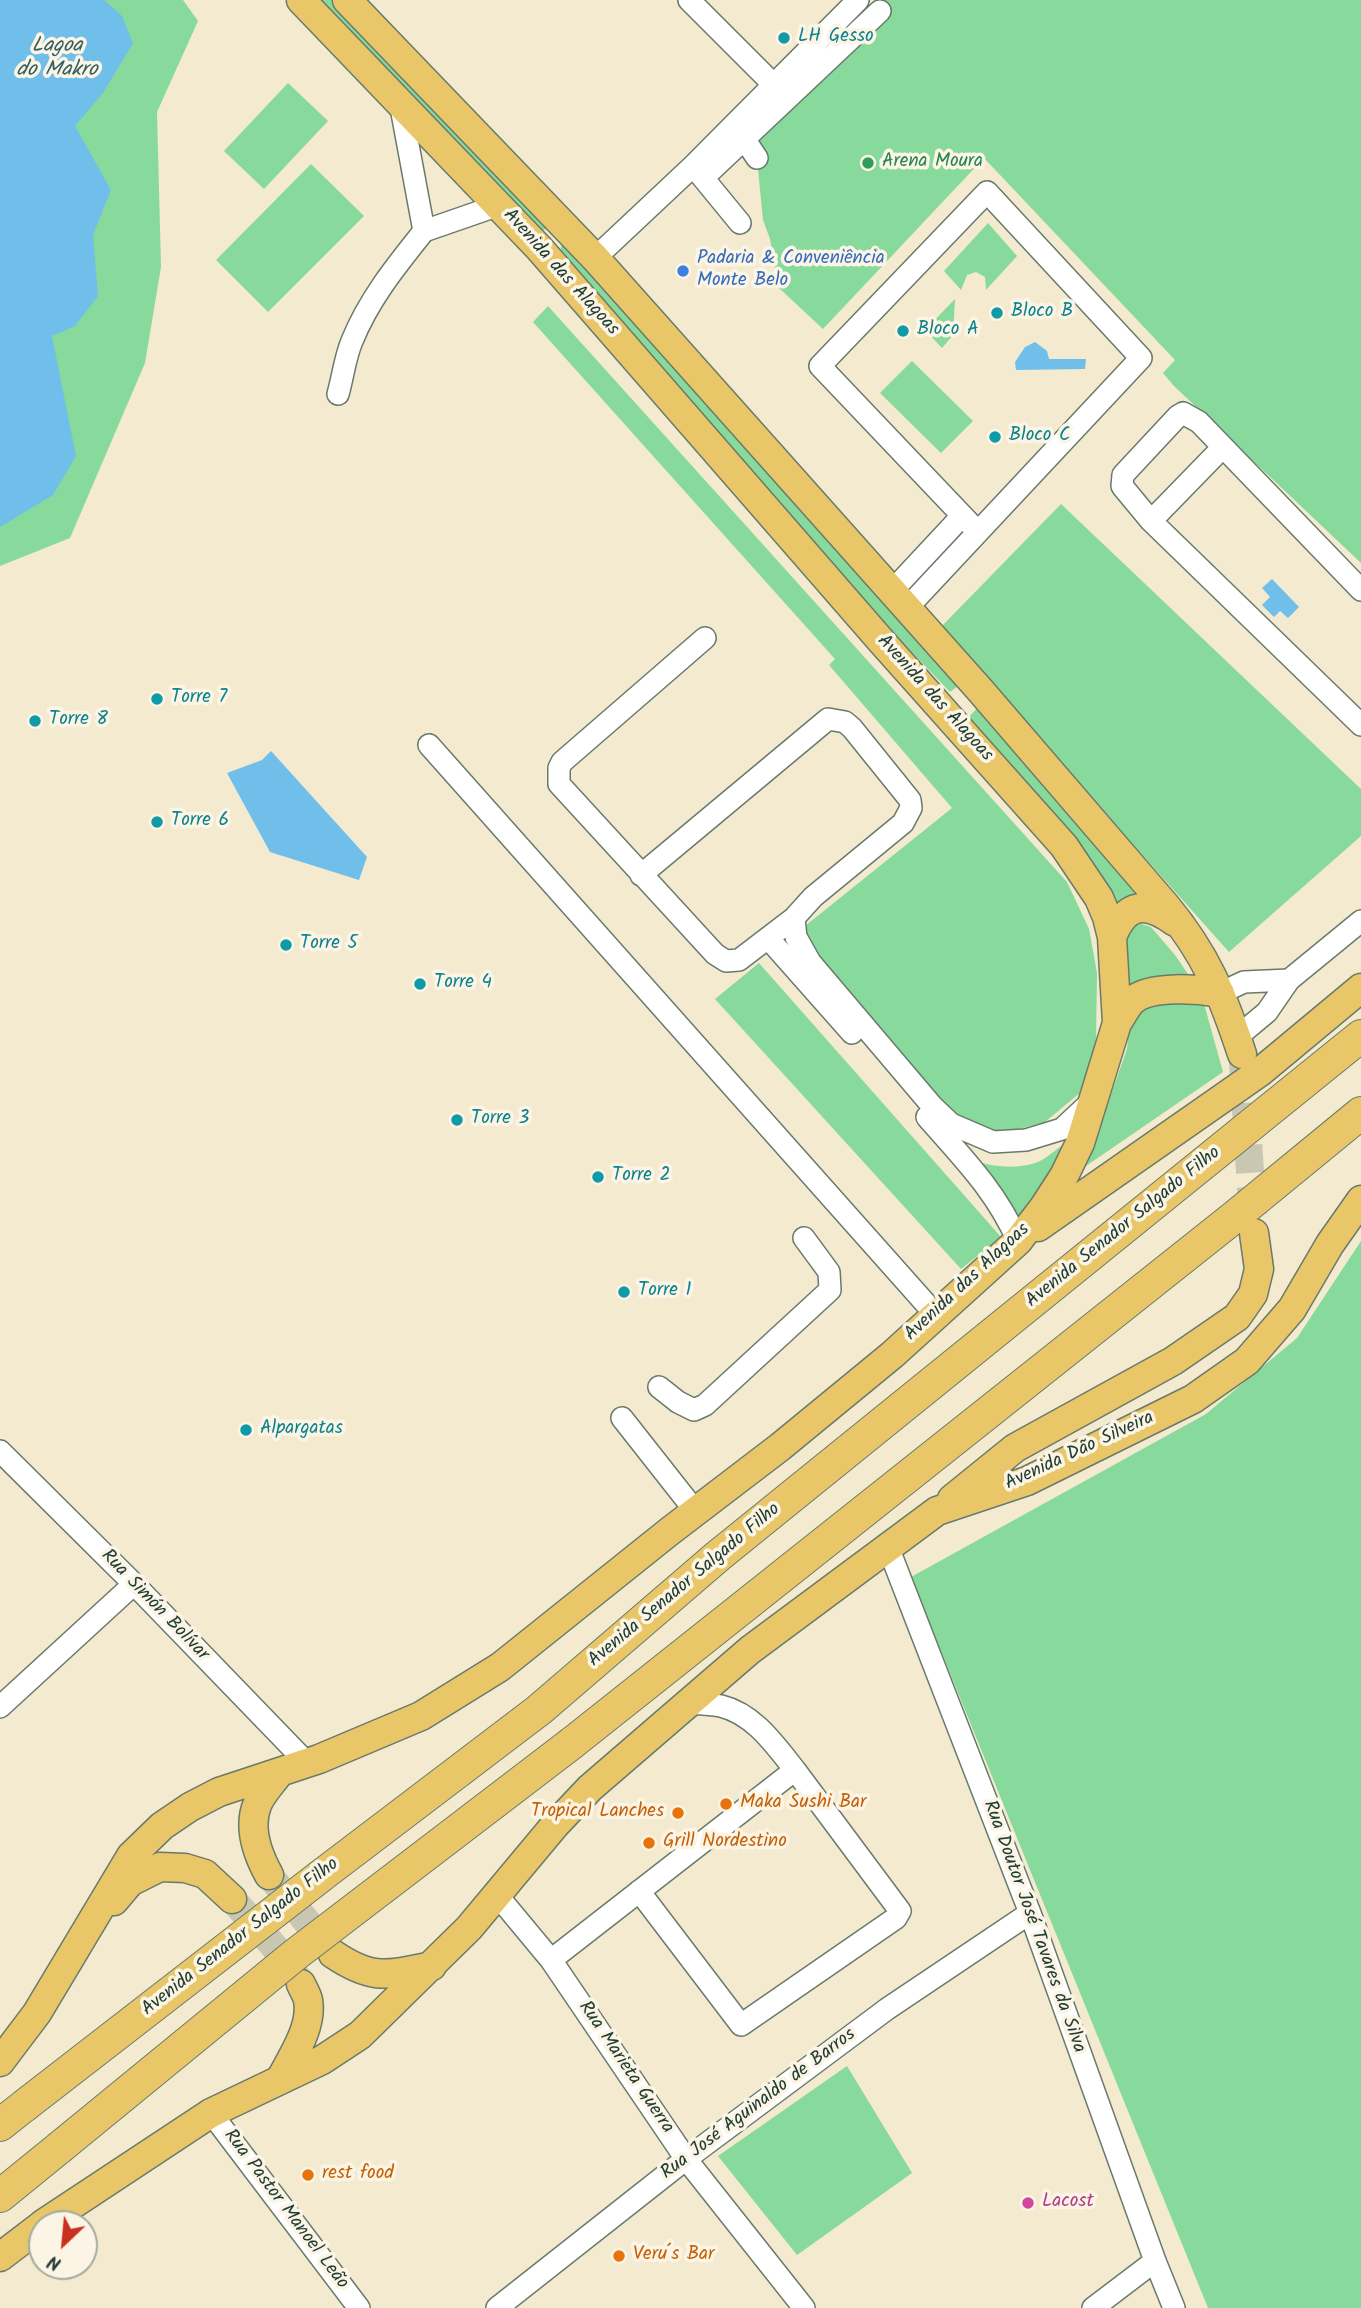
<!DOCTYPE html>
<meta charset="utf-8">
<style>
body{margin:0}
#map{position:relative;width:1361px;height:2308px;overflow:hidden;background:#f3ead0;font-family:Kalam,sans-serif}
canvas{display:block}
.north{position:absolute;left:28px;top:2210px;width:70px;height:70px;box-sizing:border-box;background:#fcf5e5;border:2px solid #a4ab9e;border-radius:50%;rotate:206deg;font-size:19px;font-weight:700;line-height:28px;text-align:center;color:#1f3d34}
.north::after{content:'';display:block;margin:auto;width:24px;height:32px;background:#c8321e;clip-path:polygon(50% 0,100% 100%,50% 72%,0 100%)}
</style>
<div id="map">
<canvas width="1361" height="2308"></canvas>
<div class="north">N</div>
</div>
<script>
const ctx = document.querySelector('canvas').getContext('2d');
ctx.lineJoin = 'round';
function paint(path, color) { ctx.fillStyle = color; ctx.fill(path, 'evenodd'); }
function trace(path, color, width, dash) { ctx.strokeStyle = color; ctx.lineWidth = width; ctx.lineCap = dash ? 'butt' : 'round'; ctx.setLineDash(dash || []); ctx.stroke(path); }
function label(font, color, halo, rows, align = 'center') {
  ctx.font = font + ' Kalam,sans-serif'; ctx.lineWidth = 7; ctx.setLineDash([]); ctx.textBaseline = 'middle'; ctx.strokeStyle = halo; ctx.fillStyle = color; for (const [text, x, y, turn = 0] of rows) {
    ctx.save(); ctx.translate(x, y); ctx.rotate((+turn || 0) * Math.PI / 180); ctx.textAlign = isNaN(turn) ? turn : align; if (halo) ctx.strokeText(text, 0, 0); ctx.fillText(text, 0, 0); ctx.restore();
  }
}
paint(new Path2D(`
 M 0,0 L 183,0 L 198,21 L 157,112 L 161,267 L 145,363 L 70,538 L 0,566 Z
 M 311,0 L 334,0 L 550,221 L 548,229 L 532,232 Z
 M 875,0 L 1361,0 L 1361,563 L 1174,386 L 1163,373 L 1175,360 L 984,158 L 823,329 L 779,288 L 770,239 L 763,220 L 757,159 L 749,129 Z
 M 288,83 L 328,121 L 264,189 L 224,151 Z
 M 311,164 L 364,216 L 268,312 L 216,260 Z
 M 988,223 L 1017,256 L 986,290 L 985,277 L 976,272 L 967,275 L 961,290 L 944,271 Z
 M 572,241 L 962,683 L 950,692 L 898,638 L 883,631 L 560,259 L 561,246 Z
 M 955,299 L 953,335 L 942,348 L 925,330 Z
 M 548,306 L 1067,882 L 1089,929 L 1097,973 L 1096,1040 L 1081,1092 L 1045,1122 L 1007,1132 L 968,1127 L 943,1111 L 800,954 L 800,930 L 952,808 L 829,665 L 835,659 L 533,322 Z
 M 912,361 L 973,421 L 941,453 L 880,393 Z
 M 1061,504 L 1361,789 L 1361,836 L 1229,952 L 940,628 Z
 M 981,704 L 1142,898 L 1113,906 L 966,720 Z
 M 1132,921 L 1151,927 L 1175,955 L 1201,993 L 1223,1072 L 1086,1166 L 1127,1049 L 1130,1020 L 1124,930 Z
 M 759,963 L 1001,1237 L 961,1269 L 715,999 Z
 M 1063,1145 L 1050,1182 L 1012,1227 L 968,1159 C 989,1166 1013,1170 1035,1163 C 1045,1160 1055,1150 1063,1145 Z
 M 1361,1241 L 1361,2308 L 1208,2308 L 911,1577 L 1206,1414 L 1297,1338 Z
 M 847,2066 L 912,2173 L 797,2255 L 718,2156 Z`), '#87da9b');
paint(new Path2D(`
 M 0,0 L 104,0 L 122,16 L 133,43 L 103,93 L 75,126 L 111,190 L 93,235 L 98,296 L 75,326 L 52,336 L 76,456 L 53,495 L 0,527 Z
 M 1035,342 L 1047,351 L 1049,359 L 1086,359 L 1085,369 L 1016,370 L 1015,362 L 1025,347 Z
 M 1272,579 L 1299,607 L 1288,618 L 1280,611 L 1274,617 L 1262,605 L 1270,597 L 1262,588 Z
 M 271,751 L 367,857 L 359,880 L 270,852 L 227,773 L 262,760 Z`), '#6fbfea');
trace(new Path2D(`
 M 1243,1061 L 1253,1220
 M 269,1875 L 333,1954
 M 232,1899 L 273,1945 L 298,1979`), '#c9c7b1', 28, [28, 14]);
const minor = new Path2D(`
 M 689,0 L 774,85
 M 745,140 L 757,158
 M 694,167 L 740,223
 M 704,177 L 880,11
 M 424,231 L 499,205
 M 595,258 L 693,166 L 858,0
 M 338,394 C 343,377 345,357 352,341 C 369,299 396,266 424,231 L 400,102
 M 1151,521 L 1222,448
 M 1361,590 L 1199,422 L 1183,413 L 1178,416 L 1123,475 L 1122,486 L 1151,521 L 1361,725
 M 892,591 L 962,516
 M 907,608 L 1141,358 L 987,192 L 820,366 L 977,531
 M 429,745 L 935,1314
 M 641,875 L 828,719 L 845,722 L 852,728 L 910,800 L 911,808 L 903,823 L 813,897 L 794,918 L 739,960 L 726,961 L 715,954 L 559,784 L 559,768 L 562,762 L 705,638
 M 794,918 L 796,937 L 810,962 L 933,1107 L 951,1124 L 993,1142 L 1026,1140 L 1062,1129 L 1092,1101
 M 768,938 L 852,1033
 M 1220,993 L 1244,982 L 1289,980
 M 1237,1037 L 1267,1012 L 1289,980 L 1361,921
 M 927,1117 C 963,1158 996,1191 1018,1241
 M 659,1387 L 678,1402 L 694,1410 L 705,1405 L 830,1290 L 829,1272 L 804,1238
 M 622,1418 L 696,1512
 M 0,1451 L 134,1584 L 307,1763
 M 888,1547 L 1030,1913 L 1155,2261 L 1174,2308
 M 688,1703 C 699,1704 711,1704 721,1706 C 754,1714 775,1745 795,1770
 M 0,1707 L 134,1584
 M 497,1895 L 551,1960 L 686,2159 L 804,2308
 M 551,1960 L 795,1770 L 900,1911 L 896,1918 L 741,2025 L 639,1891
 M 211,2113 L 359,2308
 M 497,2308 L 686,2159 L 887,2009 L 1030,1913
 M 1093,2308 L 1155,2261`);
const major = new Path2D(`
 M 347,0 L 595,258 L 980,690 L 1166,906 C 1206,954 1223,996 1242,1054
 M 1112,937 C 1126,902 1146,901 1175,922
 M 1117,1023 C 1122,1016 1127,1005 1133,1000 C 1152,985 1198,989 1220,993
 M 1038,1227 L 1260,1072 L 1361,988
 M 952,1499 L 1015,1448 L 1173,1361 L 1237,1317 L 1253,1294 L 1259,1269 L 1254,1233
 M 269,1875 C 258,1855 248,1828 257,1805 C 261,1794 272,1783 279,1773
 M 114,1901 L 130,1882 L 160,1867 L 185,1868 L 205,1874 L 232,1899
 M 333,1954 C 373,1981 387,1975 432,1966
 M 0,2062 L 37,2013 L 131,1856 L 162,1826 L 190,1807 L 219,1792 L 319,1759 L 421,1716 L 500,1667 L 670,1531 L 780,1447 L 892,1355 L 1018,1241 L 1044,1207 L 1064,1176 L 1080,1143 L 1117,1023 L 1112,937 L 1107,917 L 1099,898 L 1064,846 L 883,643 L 539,248 L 301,0
 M 280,2080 C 292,2057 313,2027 308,2000 C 307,1995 303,1989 301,1984
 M 43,2224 L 211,2113 L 322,2060 L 360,2035 L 469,1928 L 555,1825 L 590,1788 L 750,1650 L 937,1511 L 1027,1481 L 1193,1399 L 1247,1361 L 1292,1309 L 1330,1244 L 1361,1200
 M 0,2257 L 42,2225`);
const highway = new Path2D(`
 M 572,1743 L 1233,1218 L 1361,1113
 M 322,1875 L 539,1710 L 718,1556 L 1361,1036
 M 0,2125 L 24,2106
 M 0,2196 L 59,2148`);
trace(minor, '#697a6b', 24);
trace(major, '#697a6b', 31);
trace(highway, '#697a6b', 34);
trace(minor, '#fff', 21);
trace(major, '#e9c769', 28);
trace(highway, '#e9c769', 32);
const highwayBridge = new Path2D(`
 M 24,2106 L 322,1875
 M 59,2148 L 296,1954 L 572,1743`);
trace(highwayBridge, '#697a6b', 34, []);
trace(highwayBridge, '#e9c769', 32);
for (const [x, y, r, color] of [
 [784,38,7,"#0f9aa8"],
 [868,163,7,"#2e9e5b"],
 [683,271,7,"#3f7fe0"],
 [997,313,7,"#0f9aa8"],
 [903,331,7,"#0f9aa8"],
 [995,437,7,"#0f9aa8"],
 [157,699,7,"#0f9aa8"],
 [35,721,7,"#0f9aa8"],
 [157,822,7,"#0f9aa8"],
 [286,945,7,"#0f9aa8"],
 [420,984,7,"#0f9aa8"],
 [457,1120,7,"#0f9aa8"],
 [598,1177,7,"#0f9aa8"],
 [624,1292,7,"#0f9aa8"],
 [246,1430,7,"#0f9aa8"],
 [726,1804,7,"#e8710a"],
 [678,1813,7,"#e8710a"],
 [649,1843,7,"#e8710a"],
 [308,2175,7,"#e8710a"],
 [1028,2203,7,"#d1479c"],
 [619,2256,7,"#e8710a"]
]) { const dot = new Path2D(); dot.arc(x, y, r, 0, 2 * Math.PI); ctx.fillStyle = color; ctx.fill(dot); trace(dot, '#fcf5e5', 2.5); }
label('19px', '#0d838f', '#fcf5e5', [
 ["LH Gesso",798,38],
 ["Bloco B",1011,313],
 ["Bloco A",917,331],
 ["Bloco C",1009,437],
 ["Torre 7",171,699],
 ["Torre 8",49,721],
 ["Torre 6",171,822],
 ["Torre 5",300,945],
 ["Torre 4",434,984],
 ["Torre 3",471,1120],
 ["Torre 2",612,1177],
 ["Torre 1",638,1292],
 ["Alpargatas",260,1430]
], 'left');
label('19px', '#27864d', '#fcf5e5', [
 ["Arena Moura",882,163]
], 'left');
label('19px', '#366cbe', '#fcf5e5', [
 ["Padaria & Conveniência",697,260],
 ["Monte Belo",697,282]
], 'left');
label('19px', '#1f3d34', '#fcf5e5', [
 ["Avenida das Alagoas",560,273,48],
 ["Avenida das Alagoas",934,699,48],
 ["Avenida Senador Salgado Filho",1124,1228,-39],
 ["Avenida das Alagoas",968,1283,-43],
 ["Avenida Dão Silveira",1080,1452,-25],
 ["Avenida Senador Salgado Filho",685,1586,-40],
 ["Rua Simón Bolívar",154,1606,46],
 ["Rua Doutor José Tavares da Silva",1033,1927,70],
 ["Avenida Senador Salgado Filho",241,1938,-38],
 ["Rua Marieta Guerra",625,2068,56],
 ["Rua José Aguinaldo de Barros",759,2105,-37],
 ["Rua Pastor Manoel Leão",285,2210,53]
]);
label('19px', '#c56008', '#fcf5e5', [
 ["Maka Sushi Bar",740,1804],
 ["Tropical Lanches",664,1813,"right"],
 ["Grill Nordestino",663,1843],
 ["rest food",322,2175],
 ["Veru´s Bar",633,2256]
], 'left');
label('19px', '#b23c85', '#fcf5e5', [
 ["Lacost",1042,2203]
], 'left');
label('italic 21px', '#335e62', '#fcf5e5', [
 ["Lagoa",57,47],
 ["do Makro",57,71]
]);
</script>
